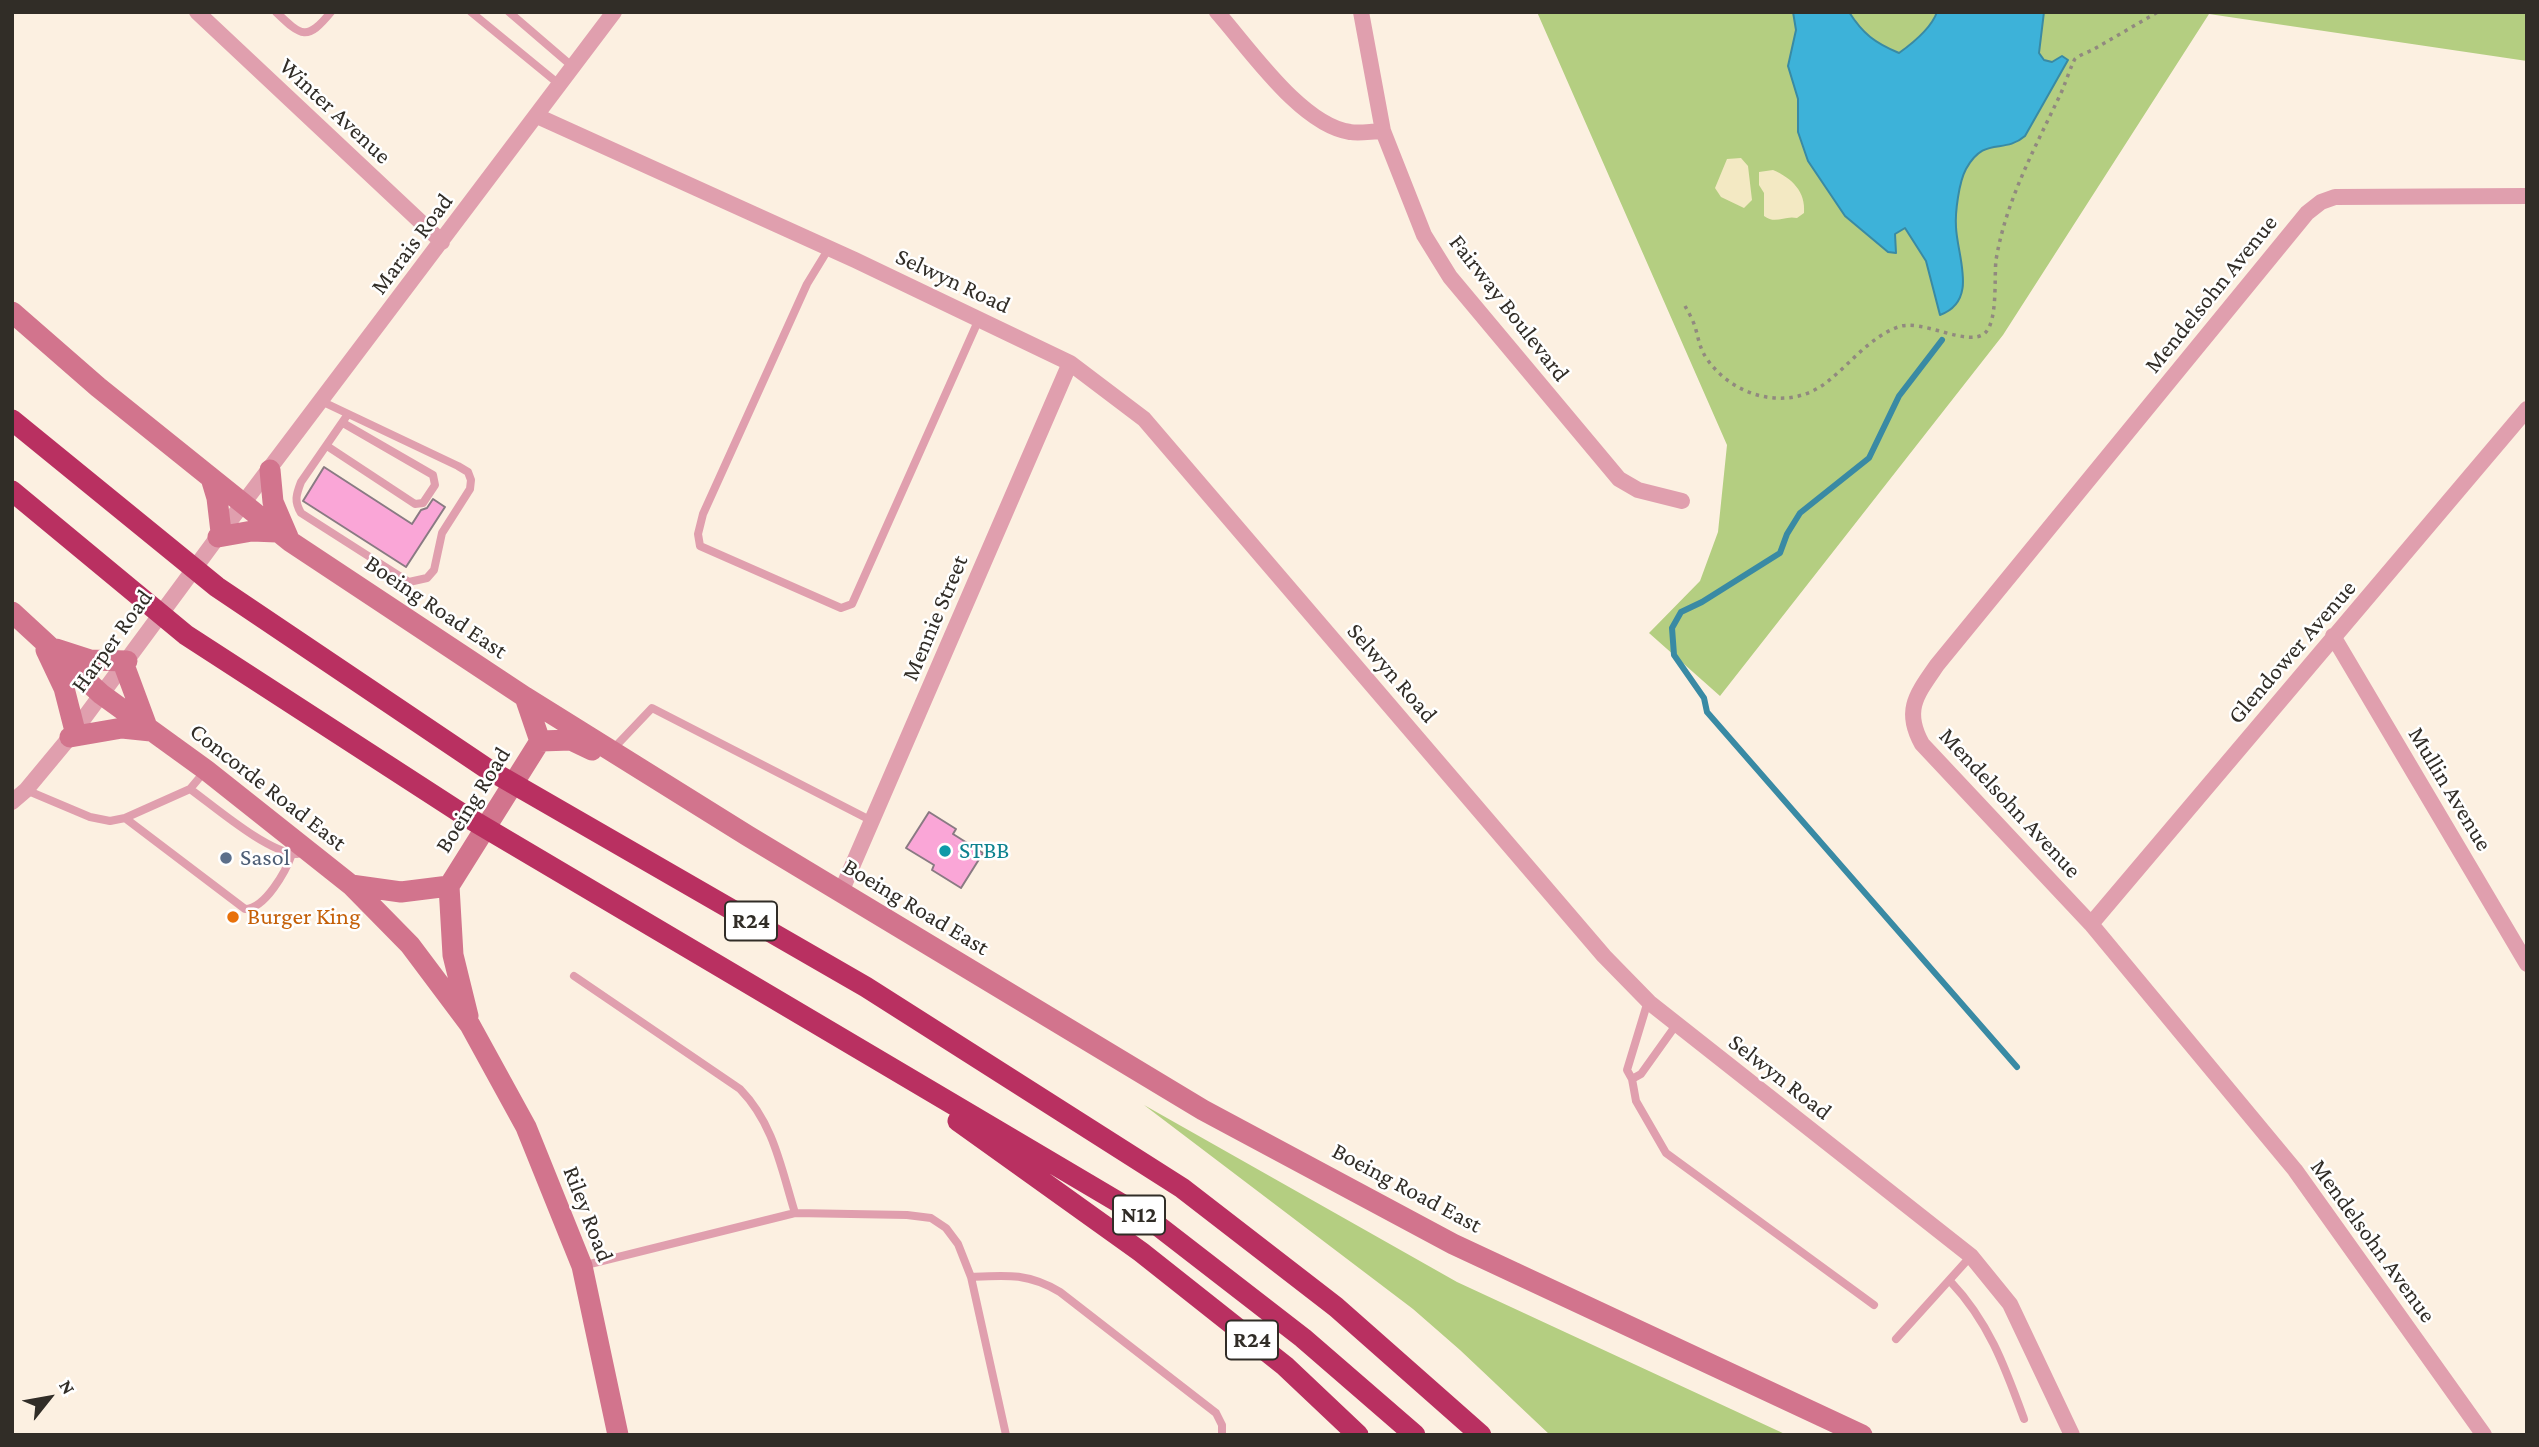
<!DOCTYPE html>
<style>
body{margin:0}
#map{position:relative;width:2539px;height:1447px;overflow:hidden;background:#fcf0e1;font-family:"Crimson Pro",serif}
canvas{display:block}
.frame{position:absolute;inset:0;border:14px solid #312d27;pointer-events:none}
.north{position:absolute;left:14px;top:1363px;width:70px;height:70px;-webkit-text-stroke:5px #fff;paint-order:stroke;rotate:59deg;font-size:19px;font-weight:700;line-height:28px;text-align:center;color:#312d27}
.north::after{content:'';display:block;margin:auto;width:24px;height:32px;background:#312d27;clip-path:polygon(50% 0,100% 100%,50% 72%,0 100%)}
</style>
<div id="map">
<canvas width="2539" height="1447"></canvas>
<div class="frame"></div>
<div class="north">N</div>
</div>
<script>
const ctx = document.querySelector('canvas').getContext('2d');
ctx.lineJoin = 'round';
function paint(path, color) { ctx.fillStyle = color; ctx.fill(path, 'evenodd'); }
function trace(path, color, width, dash) { ctx.strokeStyle = color; ctx.lineWidth = width; ctx.lineCap = dash ? 'butt' : 'round'; ctx.setLineDash(dash || []); ctx.stroke(path); }
function label(font, color, halo, rows, align = 'center') {
  ctx.font = font + ' "Crimson Pro",serif'; ctx.lineWidth = 5; ctx.setLineDash([]); ctx.textBaseline = 'middle'; ctx.strokeStyle = halo; ctx.fillStyle = color; for (const [text, x, y, turn = 0] of rows) {
    ctx.save(); ctx.translate(x, y); ctx.rotate((+turn || 0) * Math.PI / 180); ctx.textAlign = isNaN(turn) ? turn : align; if (halo) ctx.strokeText(text, 0, 0); ctx.fillText(text, 0, 0); ctx.restore();
  }
}
paint(new Path2D(`
 M 1537,12 L 2527,12 L 2527,61 L 2209,14 L 2003,335 L 1720,696 L 1649,633 L 1700,581 L 1718,532 L 1727,445 Z
 M 1144,1105 L 1457,1282 L 1787,1435 L 1550,1435 L 1460,1350 L 1413,1309 Z`), '#b4ce81');
paint(new Path2D(`
 M 1741,158 L 1748,166 L 1752,200 L 1744,208 L 1721,197 L 1715,188 L 1727,159 Z
 M 1773,170 C 1792,178 1806,192 1804,213 L 1797,218 C 1784,215 1776,225 1764,216 L 1764,193 L 1759,185 L 1759,172 Z`), '#f3e9c3');
const water = new Path2D(`
 M 1793,12 L 1849,12 C 1863,34 1875,43 1899,53 C 1913,43 1931,29 1937,12 L 2044,12 L 2039,53 L 2044,60 L 2052,62 L 2062,56 L 2068,60 L 2025,136 C 2003,155 1985,135 1966,169 C 1959,182 1955,212 1956,227 C 1957,256 1979,301 1940,315 L 1926,261 L 1905,228 L 1895,234 L 1896,253 L 1888,252 L 1845,216 L 1808,161 L 1798,132 L 1798,99 L 1788,66 L 1796,30 Z`);
paint(water, '#3db2d9');
trace(water, '#398aa4', 2);
trace(new Path2D(`
 M 1942,340 L 1899,396 L 1869,458 L 1800,513 L 1787,534 L 1780,553 L 1702,602 L 1681,612 L 1672,628 L 1674,655 L 1704,698 L 1707,712 L 2017,1067`), '#398aa4', 6);
const building = new Path2D(`
 M 324,467 L 412,524 L 421,510 L 427,508 L 433,499 L 445,507 L 406,567 L 303,501 Z
 M 929,812 L 956,829 L 953,834 L 983,853 L 961,888 L 932,870 L 934,865 L 906,848 Z`);
paint(building, '#faa6d7');
trace(building, '#8a7a83', 2);
trace(new Path2D(`
 M 1685,306 C 1689,313 1694,322 1696,330 C 1699,341 1700,349 1707,359 C 1734,398 1789,412 1827,382 C 1850,364 1870,337 1898,327 C 1921,318 1969,348 1985,333 C 1998,321 1994,278 1996,260 C 2006,200 2035,148 2061,93 C 2064,87 2072,63 2075,59 C 2079,55 2089,52 2094,49 C 2115,37 2137,24 2158,12`), '#91897f', 3.5, [3.5, 5]);
trace(new Path2D(`
 M 276,12 C 302,37 307,41 331,12
 M 471,12 L 560,85
 M 509,12 L 573,67
 M 829,248 L 807,284 L 703,514 L 698,534 L 700,546 L 841,608 L 852,604 L 979,319
 M 321,401 L 458,466 L 468,472 L 471,480 L 470,489 L 442,533 L 434,570 L 427,578 L 409,582 L 301,513 C 294,501 296,495 301,482 L 348,414
 M 327,446 L 415,504 L 423,503 L 435,485 L 433,475 L 343,423
 M 613,749 L 652,708 L 872,821
 M 190,789 C 215,807 268,853 297,854
 M 26,790 L 90,817 L 110,821 L 125,818 L 190,789 L 205,771
 M 125,818 L 245,909 C 265,909 286,871 292,854
 M 574,976 L 740,1089 C 774,1124 781,1168 795,1213
 M 1648,1001 L 1627,1070 L 1632,1079 L 1636,1101 L 1666,1153 L 1874,1305
 M 1632,1079 L 1641,1074 L 1676,1025
 M 582,1266 L 795,1213 L 907,1215 L 931,1218 L 946,1228 L 958,1244 L 971,1277 L 1006,1435
 M 971,1277 C 1007,1275 1028,1273 1060,1292 L 1216,1413 L 1222,1425 L 1222,1435
 M 1950,1281 C 1989,1322 2005,1367 2024,1419
 M 1896,1339 L 1971,1256`), '#e09fae', 8);
trace(new Path2D(`
 M 197,12 L 442,242
 M 1217,12 C 1249,48 1301,125 1350,132 C 1360,134 1372,131 1383,131
 M 1361,12 L 1383,131 L 1424,235 L 1450,277 L 1619,479 L 1638,490 L 1682,501
 M 537,116 L 855,260 L 1070,363 L 1144,419 L 1604,956 L 1650,1003 L 1971,1256 L 2010,1304 L 2072,1435
 M 2333,636 L 2527,964
 M 12,802 L 26,790 L 70,737 L 214,542 L 614,12
 M 841,892 L 1070,363
 M 2091,924 L 2527,409
 M 2484,1435 L 2295,1170 L 2091,924 L 1922,744 C 1903,710 1917,694 1937,665 L 2307,213 L 2321,202 L 2335,197 L 2527,196`), '#e09fae', 16);
trace(new Path2D(`
 M 12,312 L 98,387 L 291,542 L 525,697 L 748,836 L 1203,1110 L 1453,1244 L 1862,1435
 M 270,470 L 273,502 L 288,537
 M 211,478 L 217,498 L 221,532
 M 218,537 L 252,531 L 277,532
 M 12,612 L 101,694 L 206,770 L 351,885 L 410,945 L 470,1025 L 526,1127 L 582,1266 L 618,1435
 M 56,649 L 90,660 L 127,661
 M 46,650 L 64,688 L 75,731
 M 124,665 L 147,727
 M 70,737 L 122,728 L 151,731
 M 540,741 L 571,740 L 592,750
 M 351,885 L 401,892 L 449,886
 M 468,1016 L 453,955 L 449,886 L 540,741 L 525,697`), '#d2748d', 21);
trace(new Path2D(`
 M 12,420 L 217,587 L 486,768 L 866,987 L 1182,1188 L 1336,1307 L 1481,1435
 M 12,491 L 186,635 L 467,817 L 1157,1225 L 1303,1338 L 1415,1435
 M 958,1121 L 1141,1252 L 1285,1366 L 1358,1435`), '#b93061', 21);
for (const [x, y, r, color] of [
 [945,851,7,"#0f9aa8"],
 [226,858,7,"#5c6f8a"],
 [233,917,7,"#e8710a"]
]) { const dot = new Path2D(); dot.arc(x, y, r, 0, 2 * Math.PI); ctx.fillStyle = color; ctx.fill(dot); trace(dot, '#fff', 2.5); }
for (const [x, y, w] of [
 [751,921,52],
 [1139,1215,52],
 [1252,1340,52]
]) { const box = new Path2D(); box.roundRect(x - w / 2, y - 19.5, w, 39, 5); ctx.fillStyle = '#fff'; ctx.fill(box); trace(box, '#312d27', 2); }
label('bold 23px', '#312d27', null, [
 ["R24",751,921],
 ["N12",1139,1215],
 ["R24",1252,1340]
]);
label('24px', '#312d27', '#fff', [
 ["Winter Avenue",335,111,43],
 ["Marais Road",412,244,-53],
 ["Selwyn Road",953,281,25],
 ["Mendelsohn Avenue",2211,294,-51],
 ["Fairway Boulevard",1509,308,52],
 ["Boeing Road East",436,607,34],
 ["Mennie Street",935,618,-67],
 ["Harper Road",112,641,-54],
 ["Glendower Avenue",2292,652,-49],
 ["Selwyn Road",1392,673,49],
 ["Concorde Road East",268,787,38],
 ["Mullin Avenue",2450,789,59],
 ["Boeing Road",473,800,-58],
 ["Mendelsohn Avenue",2010,803,47],
 ["Boeing Road East",916,907,31],
 ["Selwyn Road",1780,1077,38],
 ["Boeing Road East",1407,1188,28],
 ["Riley Road",588,1214,69],
 ["Mendelsohn Avenue",2373,1241,54]
]);
label('24px', '#0d838f', '#fff', [
 ["STBB",959,851]
], 'left');
label('24px', '#4e5e75', '#fff', [
 ["Sasol",240,858]
], 'left');
label('24px', '#c56008', '#fff', [
 ["Burger King",247,917]
], 'left');
</script>
